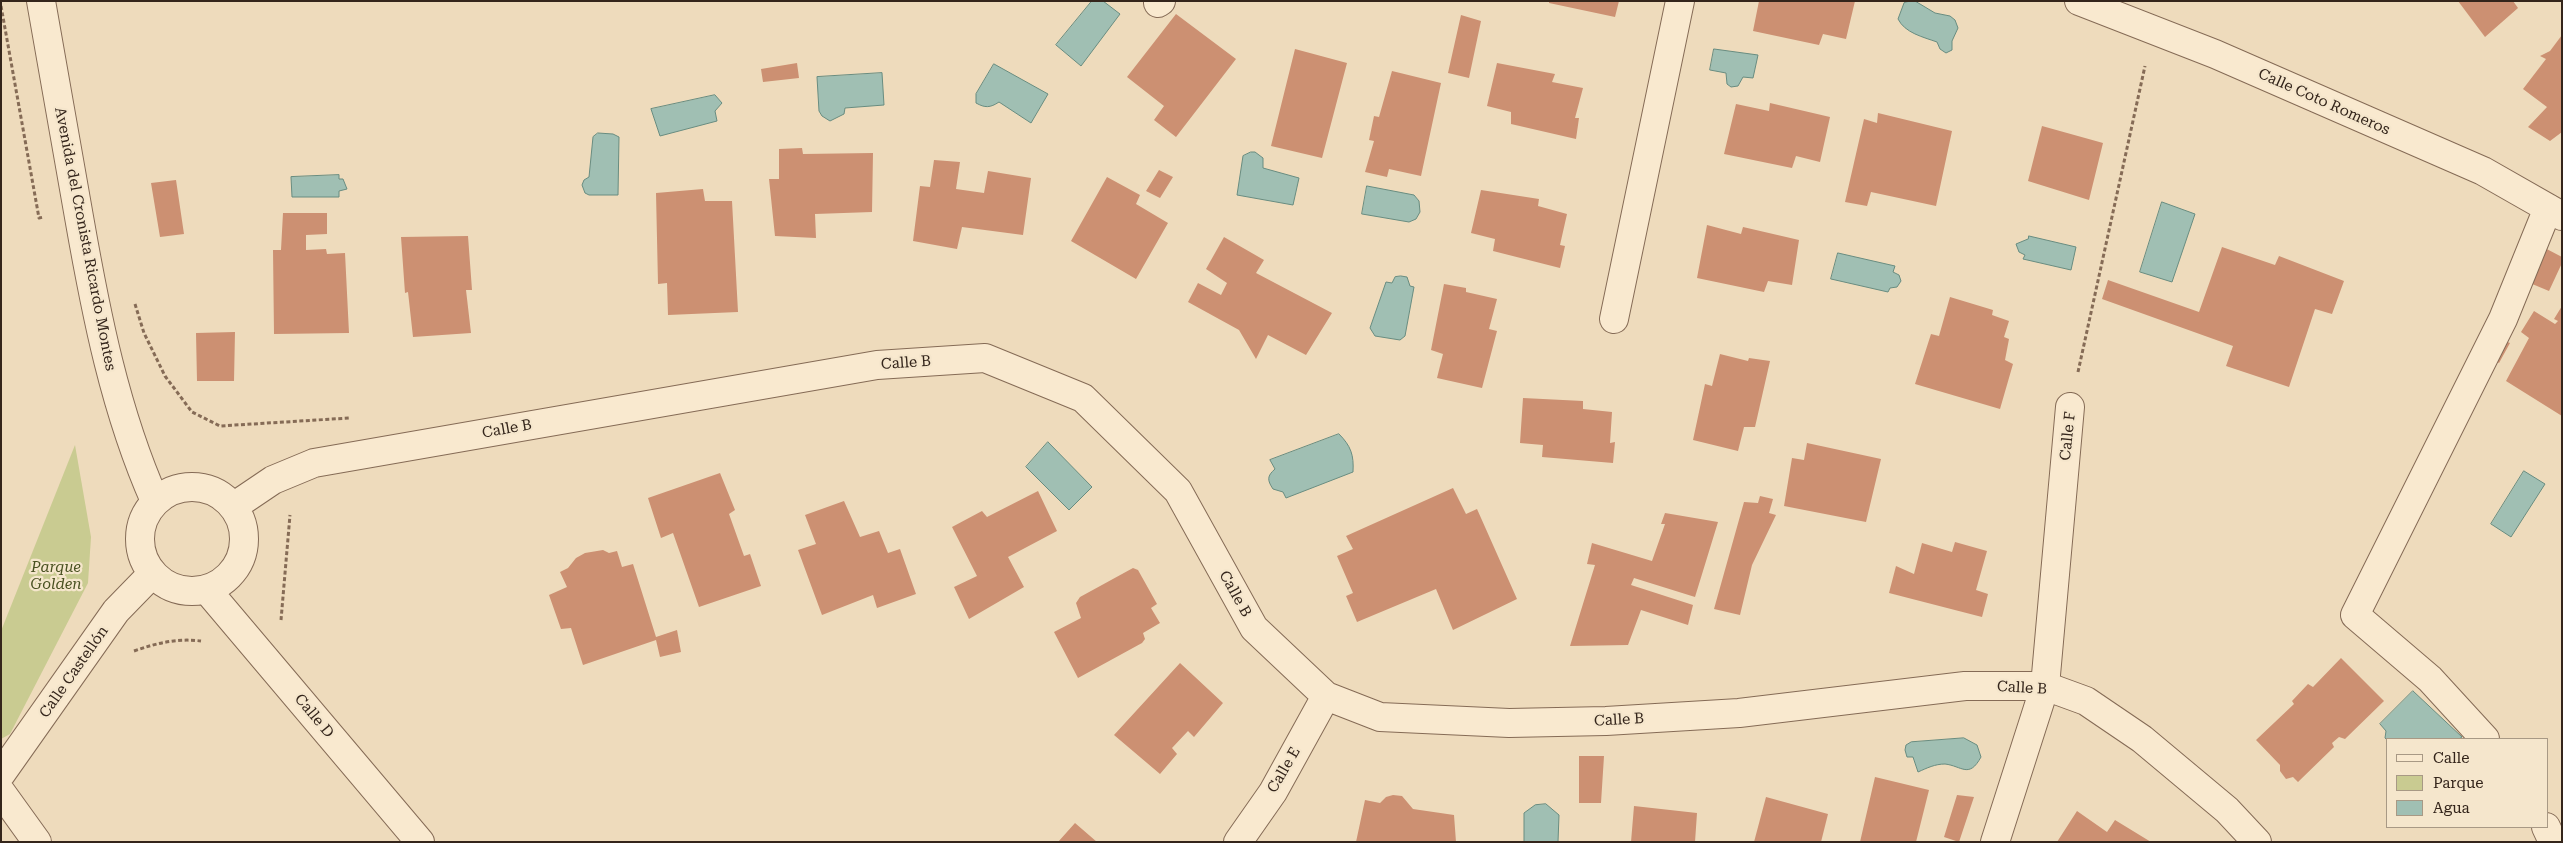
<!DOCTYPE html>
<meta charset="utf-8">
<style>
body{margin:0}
#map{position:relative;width:2563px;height:843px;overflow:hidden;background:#eedbbc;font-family:"Roboto Serif",serif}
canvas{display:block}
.frame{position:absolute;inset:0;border:2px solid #34251b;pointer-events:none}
.legend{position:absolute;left:2386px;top:738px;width:162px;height:90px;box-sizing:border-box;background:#f5e6cc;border:1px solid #a89985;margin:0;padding:6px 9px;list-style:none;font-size:15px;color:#34251b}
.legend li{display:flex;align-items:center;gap:10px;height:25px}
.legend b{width:25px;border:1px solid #a89985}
</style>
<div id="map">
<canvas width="2563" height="843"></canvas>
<div class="frame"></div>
<ul class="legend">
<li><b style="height:6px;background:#f9e9cf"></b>Calle</li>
<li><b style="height:14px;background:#c9cb91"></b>Parque</li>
<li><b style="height:14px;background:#a0bfb3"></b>Agua</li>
</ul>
</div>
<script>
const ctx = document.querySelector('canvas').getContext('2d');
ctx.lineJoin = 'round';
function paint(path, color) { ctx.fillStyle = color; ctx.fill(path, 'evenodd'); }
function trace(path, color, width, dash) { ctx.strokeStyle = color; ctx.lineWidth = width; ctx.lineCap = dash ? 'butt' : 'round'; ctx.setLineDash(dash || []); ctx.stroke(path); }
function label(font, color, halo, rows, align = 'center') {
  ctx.font = font + ' "Roboto Serif",serif'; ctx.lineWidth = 4.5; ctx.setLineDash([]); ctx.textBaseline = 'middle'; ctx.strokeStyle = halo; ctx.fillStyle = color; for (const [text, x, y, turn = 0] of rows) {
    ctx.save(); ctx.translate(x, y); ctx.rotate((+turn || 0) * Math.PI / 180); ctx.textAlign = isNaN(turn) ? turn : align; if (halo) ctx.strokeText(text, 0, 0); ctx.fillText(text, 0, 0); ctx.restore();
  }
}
paint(new Path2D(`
 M 75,445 L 91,537 L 88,583 L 10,734 L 1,739 L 1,631 Z`), '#c9cb91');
const water = new Path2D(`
 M 1092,1 L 1103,1 L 1120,14 L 1081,66 L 1056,45 Z
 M 1910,1 L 1915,1 L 1935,13 L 1950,16 L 1955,20 L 1958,28 L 1952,41 L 1952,50 L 1946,53 L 1940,49 L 1937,42 C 1923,37 1905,33 1898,19 L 1904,3 Z
 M 1714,49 L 1758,55 L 1753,78 L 1743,77 L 1738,86 L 1731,87 L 1727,84 L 1726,73 L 1710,70 Z
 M 994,64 L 1048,94 L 1031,123 L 999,102 C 990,108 985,108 976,103 L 976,94 Z
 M 882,73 L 884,105 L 845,108 L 844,114 L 830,121 L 822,116 L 819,111 L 817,77 Z
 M 715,95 L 722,103 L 715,111 L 717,121 L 660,136 L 651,109 Z
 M 598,133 L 613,134 L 619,137 L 618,195 L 589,195 L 585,193 L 582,185 L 584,180 L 589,177 L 593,137 Z
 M 1251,152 L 1255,152 L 1263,158 L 1263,168 L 1299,178 L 1293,205 L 1237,195 L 1243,156 Z
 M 339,175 L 339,179 L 343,179 L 347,189 L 339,191 L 339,197 L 292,197 L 291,177 Z
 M 1367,186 L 1414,195 L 1419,201 L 1420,212 L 1416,219 L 1409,222 L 1362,214 Z
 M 2162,202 L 2195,214 L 2172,282 L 2140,272 Z
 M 2029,236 L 2076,247 L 2071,270 L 2023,259 L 2025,255 L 2019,252 L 2016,244 L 2028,239 Z
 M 1838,253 L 1895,266 L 1893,272 L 1899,275 L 1901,281 L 1897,287 L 1890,288 L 1888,292 L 1831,279 Z
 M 1401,276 L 1407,277 L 1410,286 L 1414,287 L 1405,336 L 1400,340 L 1375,336 L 1370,328 L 1386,282 L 1392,283 L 1395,277 Z
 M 1339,434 C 1351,446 1354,455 1353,472 L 1286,498 L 1283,492 L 1273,489 C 1267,480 1267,476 1275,469 L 1270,460 Z
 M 1048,442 L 1092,487 L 1069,510 L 1026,467 Z
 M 2524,471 L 2545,484 L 2511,537 L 2491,524 Z
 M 2413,691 L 2462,737 L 2459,739 L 2387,740 L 2385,738 L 2386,731 L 2380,724 Z
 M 1964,738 L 1977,745 L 1981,757 C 1969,779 1962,766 1945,764 C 1935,764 1927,768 1918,772 L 1913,757 L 1907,757 L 1905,750 L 1906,745 L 1911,742 Z
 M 1546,804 L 1559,815 L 1558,842 L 1524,842 L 1524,813 L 1535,805 Z`);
paint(water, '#a0bfb3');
trace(water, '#688c80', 1);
paint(new Path2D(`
 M 1549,1 L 1619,1 L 1615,17 L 1549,3 Z
 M 1759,1 L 1855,1 L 1846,39 L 1823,34 L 1819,45 L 1753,31 Z
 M 2458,1 L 2513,1 L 2518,8 L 2485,37 Z
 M 1176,14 L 1236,59 L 1176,137 L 1154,120 L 1164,106 L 1127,77 Z
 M 1461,15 L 1481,21 L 1469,78 L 1448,73 Z
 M 2562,35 L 2562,132 L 2550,141 L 2528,127 L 2547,107 L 2523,89 L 2546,59 L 2540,56 L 2550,51 Z
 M 1295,49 L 1347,63 L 1322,158 L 1271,146 Z
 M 797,63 L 799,78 L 763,82 L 761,69 Z
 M 1497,63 L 1555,74 L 1552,82 L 1583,88 L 1575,118 L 1579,118 L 1576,139 L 1511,124 L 1511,112 L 1487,106 Z
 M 1392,71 L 1441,83 L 1421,176 L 1389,169 L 1387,177 L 1365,172 L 1374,141 L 1369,140 L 1374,116 L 1379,117 Z
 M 1770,103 L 1830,117 L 1820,162 L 1796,156 L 1792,168 L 1724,154 L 1736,104 L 1769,111 Z
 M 1878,113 L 1952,131 L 1936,206 L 1871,192 L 1867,206 L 1845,202 L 1864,119 L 1877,123 Z
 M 2042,126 L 2103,143 L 2089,200 L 2028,181 Z
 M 802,148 L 803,154 L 873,153 L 872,212 L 815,214 L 816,238 L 775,236 L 769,179 L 779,179 L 779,149 Z
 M 934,160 L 960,162 L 956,189 L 984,193 L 988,171 L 1031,178 L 1023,235 L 962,227 L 957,249 L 913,241 L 920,186 L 930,187 Z
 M 1159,170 L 1173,177 L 1160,198 L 1146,191 Z
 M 1107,177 L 1140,195 L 1136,204 L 1168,223 L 1136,279 L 1071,241 Z
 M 176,180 L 184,234 L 160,237 L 151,183 Z
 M 703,189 L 705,201 L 732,201 L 738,312 L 668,315 L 667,283 L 658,284 L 656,193 Z
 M 1481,190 L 1539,199 L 1538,206 L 1567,214 L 1560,245 L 1565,246 L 1560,268 L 1493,251 L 1495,239 L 1471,233 Z
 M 283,213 L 327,213 L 327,234 L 306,235 L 306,250 L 326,249 L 327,254 L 345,253 L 349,333 L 274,334 L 273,250 L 281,250 Z
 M 1707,225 L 1741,234 L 1743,227 L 1799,240 L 1792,285 L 1768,281 L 1764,292 L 1697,278 Z
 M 468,236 L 472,290 L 466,290 L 471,333 L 413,337 L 408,292 L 405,293 L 401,237 Z
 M 1224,237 L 1264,260 L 1256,273 L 1332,313 L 1306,355 L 1268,335 L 1256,359 L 1239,330 L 1188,302 L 1198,283 L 1221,295 L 1227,283 L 1206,269 Z
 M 2539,245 L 2562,257 L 2562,263 L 2549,291 L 2525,281 Z
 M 2222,247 L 2275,265 L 2279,256 L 2344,281 L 2332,314 L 2315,309 L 2289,387 L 2226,366 L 2233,346 L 2102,299 L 2108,280 L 2199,312 Z
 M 1444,284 L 1466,288 L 1466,292 L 1497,299 L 1489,329 L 1497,331 L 1482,388 L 1437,378 L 1443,354 L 1431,350 Z
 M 1950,297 L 1993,310 L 1992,315 L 2009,321 L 2004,337 L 2009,339 L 2005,360 L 2013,364 L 2000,409 L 1915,384 L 1931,334 L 1939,336 Z
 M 2562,306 L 2562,416 L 2506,381 L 2529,338 L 2521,332 L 2534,311 L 2555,324 L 2558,321 L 2554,319 Z
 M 235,332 L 234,381 L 197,381 L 196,333 Z
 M 2498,338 L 2510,343 L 2499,363 L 2489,357 Z
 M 1720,354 L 1748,361 L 1749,358 L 1770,361 L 1755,427 L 1744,427 L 1738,451 L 1693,440 L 1705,384 L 1712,386 Z
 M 1523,398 L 1583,401 L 1583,409 L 1612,412 L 1610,443 L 1615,442 L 1613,463 L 1542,457 L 1543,445 L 1520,443 Z
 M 1807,443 L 1881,459 L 1866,522 L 1784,506 L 1792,458 L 1804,460 Z
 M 720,473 L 735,510 L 729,514 L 744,556 L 750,554 L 761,586 L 699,607 L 673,533 L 661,538 L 648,498 Z
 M 1453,488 L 1466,514 L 1477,509 L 1517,599 L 1453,630 L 1436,589 L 1357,622 L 1346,596 L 1353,593 L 1337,556 L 1353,549 L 1346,536 Z
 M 1038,491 L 1057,531 L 1008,557 L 1024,587 L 969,619 L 954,587 L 977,576 L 952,527 L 982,511 L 987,517 Z
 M 1760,496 L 1773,499 L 1769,513 L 1776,515 L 1752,565 L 1740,615 L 1714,609 L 1744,502 L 1758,503 Z
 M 844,501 L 860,537 L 879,531 L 888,553 L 900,549 L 916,594 L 877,608 L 873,595 L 822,615 L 798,550 L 816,544 L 805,515 Z
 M 1665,513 L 1718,522 L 1695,597 L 1634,578 L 1631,585 L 1693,605 L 1688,625 L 1641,610 L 1628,645 L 1570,646 L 1595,565 L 1587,564 L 1592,543 L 1652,561 L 1665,524 L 1661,524 Z
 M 1955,542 L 1987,551 L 1976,590 L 1988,594 L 1982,617 L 1889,593 L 1896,566 L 1914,574 L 1922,543 L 1952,552 Z
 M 603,550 L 609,553 L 617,551 L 622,567 L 633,564 L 656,637 L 677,630 L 681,652 L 660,657 L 656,640 L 583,665 L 571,628 L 561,629 L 549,595 L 567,587 L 560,572 L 568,568 L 576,558 L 585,553 Z
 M 1133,568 L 1138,570 L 1157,604 L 1151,608 L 1160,623 L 1143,633 L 1145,639 L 1142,643 L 1078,678 L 1054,632 L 1081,618 L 1076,603 L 1080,597 Z
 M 2341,658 L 2384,701 L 2345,739 L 2339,737 L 2332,743 L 2334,747 L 2298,782 L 2293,777 L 2286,779 L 2280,771 L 2280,765 L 2256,740 L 2294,704 L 2292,701 L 2308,684 L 2313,687 Z
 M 1180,663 L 1223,703 L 1194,737 L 1188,731 L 1172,748 L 1177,754 L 1160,774 L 1114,735 Z
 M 1579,756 L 1604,756 L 1601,803 L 1579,803 Z
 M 1875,777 L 1929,790 L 1916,842 L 1860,842 Z
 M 1393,795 L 1402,796 L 1413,809 L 1454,815 L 1456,842 L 1356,842 L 1365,800 L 1380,803 L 1386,797 Z
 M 1957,795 L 1974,797 L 1959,842 L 1944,837 Z
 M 1766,797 L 1828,814 L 1821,842 L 1754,842 Z
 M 1634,806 L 1697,813 L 1695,842 L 1631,842 Z
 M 2077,811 L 2107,832 L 2115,820 L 2151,842 L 2057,842 Z
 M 1075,823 L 1097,842 L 1058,842 Z`), '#cc9072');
const minor = new Path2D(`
 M 41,1 C 54,73 66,145 79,217 C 96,314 115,411 155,501
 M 2079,1 L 2215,54 L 2483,171 L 2562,216
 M 1158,3 L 1161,1
 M 1614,319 L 1680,1
 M140 539a52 52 0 1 1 104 0a52 52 0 1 1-104 0Z
 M 233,507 L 273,480 L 314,463 L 877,365 L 985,358 L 1083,398 L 1178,491 L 1254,628 L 1326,696 L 1380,717 L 1509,723 L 1606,721 L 1739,713 L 1965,686 L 2045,686 L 2086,701 L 2142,739 L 2227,810 L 2257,842
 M 207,590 L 420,842
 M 2485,739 L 2430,679 L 2355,615 L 2503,319 L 2548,208
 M 1,774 L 116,611 L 152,574
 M 1,792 L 37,842
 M 2546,827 L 2553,842
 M 1238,842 L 1273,792 L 1326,696
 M 1995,842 L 2045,686 L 2070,407`);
trace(minor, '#856b56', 30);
trace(new Path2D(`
 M 1,6 L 39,218 L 44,217
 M 135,304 L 144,333 L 165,376 L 192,412 L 220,426 L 349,418
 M 2078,372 L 2145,66
 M 281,620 L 290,515
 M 134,651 C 157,643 177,638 201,641`), '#856b56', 3, [4, 2.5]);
trace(minor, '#f9e9cf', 28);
label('15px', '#34251b', '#f5e6cc', [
 ["Calle Coto Romeros",2324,102,24],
 ["Avenida del Cronista Ricardo Montes",85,239,79],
 ["Calle B",906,363,-4],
 ["Calle B",507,429,-10],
 ["Calle F",2068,436,-84],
 ["Calle B",1235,594,61],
 ["Calle Castellón",74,672,-55],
 ["Calle B",2022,688,3],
 ["Calle D",314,716,50],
 ["Calle B",1619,720,-3],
 ["Calle E",1284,770,-60]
]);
label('italic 15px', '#495121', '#f5e6cc', [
 ["Parque",56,568],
 ["Golden",56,585]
]);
</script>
